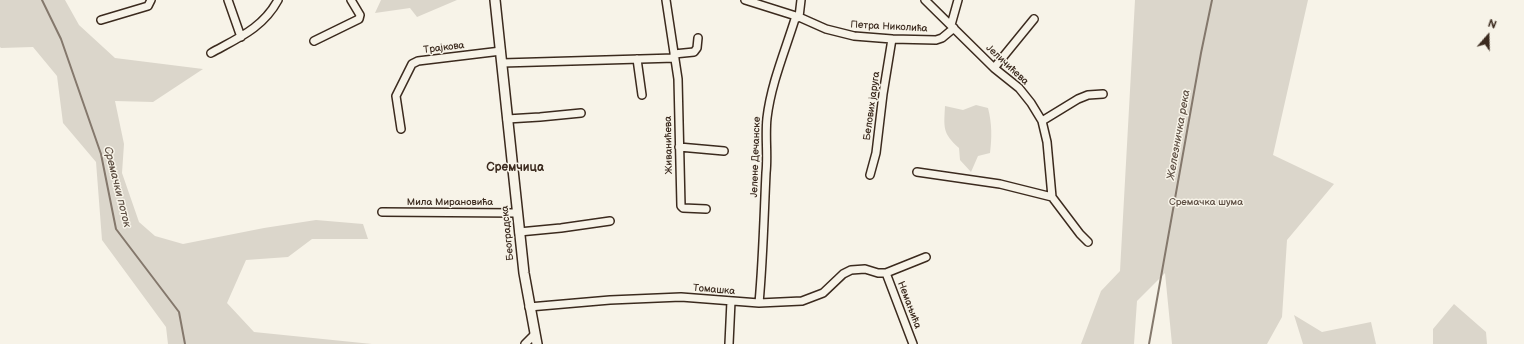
<!DOCTYPE html>
<meta charset="utf-8">
<style>
body{margin:0}
#map{position:relative;width:1524px;height:344px;overflow:hidden;background:#f7f3e8;font-family:"Balsamiq Sans",sans-serif}
canvas{display:block}
.north{position:absolute;left:1468px;top:16px;width:40px;height:40px;-webkit-text-stroke:3px #f7f3e8;paint-order:stroke;rotate:20deg;font-size:11px;font-weight:700;line-height:16px;text-align:center;color:#3b2a1e}
.north::after{content:'';display:block;margin:auto;width:14px;height:18px;background:#3b2a1e;clip-path:polygon(50% 0,100% 100%,50% 72%,0 100%)}
</style>
<div id="map">
<canvas width="1524" height="344"></canvas>
<div class="north">N</div>
</div>
<script>
const ctx = document.querySelector('canvas').getContext('2d');
ctx.lineJoin = 'round';
function paint(path, color) { ctx.fillStyle = color; ctx.fill(path, 'evenodd'); }
function trace(path, color, width, dash) { ctx.strokeStyle = color; ctx.lineWidth = width; ctx.lineCap = dash ? 'butt' : 'round'; ctx.setLineDash(dash || []); ctx.stroke(path); }
function label(font, color, halo, rows, align = 'center') {
  ctx.font = font + ' "Balsamiq Sans",sans-serif'; ctx.lineWidth = 3; ctx.setLineDash([]); ctx.textBaseline = 'middle'; ctx.strokeStyle = halo; ctx.fillStyle = color; for (const [text, x, y, turn = 0] of rows) {
    ctx.save(); ctx.translate(x, y); ctx.rotate((+turn || 0) * Math.PI / 180); ctx.textAlign = isNaN(turn) ? turn : align; if (halo) ctx.strokeText(text, 0, 0); ctx.fillText(text, 0, 0); ctx.restore();
  }
}
paint(new Path2D(`
 M 0,0 L 65,0 L 79,25 L 115,58 L 203,69 L 153,102 L 115,101 L 124,144 L 122,173 L 139,222 L 155,236 L 183,244 L 264,228 L 316,220 L 363,224 L 368,239 L 312,239 L 288,257 L 246,260 L 227,303 L 254,332 L 372,344 L 168,344 L 166,327 L 102,240 L 96,162 L 63,123 L 57,76 L 33,47 L 1,48 L 0,47 Z
 M 381,0 L 457,0 L 417,17 L 410,8 L 375,13 Z
 M 1135,0 L 1308,0 L 1273,155 L 1334,184 L 1287,240 L 1282,317 L 1267,344 L 1172,344 L 1165,273 L 1137,301 L 1134,344 L 1081,344 L 1101,291 L 1120,271 Z
 M 976,105 L 988,108 C 992,124 992,137 990,153 L 978,156 L 971,172 L 960,160 L 959,148 C 942,133 944,127 945,106 L 963,110 Z
 M 1454,304 L 1486,332 L 1487,344 L 1433,344 L 1433,329 Z
 M 1294,315 L 1322,332 L 1371,322 L 1376,344 L 1303,344 Z`), '#dbd6cb');
trace(new Path2D(`
 M 42,0 L 61,39 L 101,154 L 116,229 L 179,312 L 185,344
 M 1149,344 L 1201,53 L 1212,0`), '#84786c', 2);
const minor = new Path2D(`
 M 228,0 L 241,37
 M 666,0 L 678,79 L 681,206 L 683,208 L 706,209
 M 745,0 L 799,17 L 826,29 L 854,36 L 892,39 L 936,40 L 942,38 L 954,28
 M 925,0 L 994,68 L 1019,88 L 1031,103 L 1042,121 L 1047,142 L 1052,197 L 1080,234 L 1088,242
 M 799,17 L 801,0
 M 101,20 L 148,6 L 151,0
 M 951,25 L 958,0
 M 314,41 L 359,19 L 360,15 L 351,0
 M 211,53 C 238,38 263,28 278,0
 M 674,54 L 694,52 L 697,48 L 698,38
 M 637,59 L 642,95
 M 502,63 L 675,58
 M 994,68 L 1034,19
 M 507,119 L 540,117 L 581,113
 M 1042,121 L 1078,99 L 1088,95 L 1103,94
 M 401,129 L 396,96 L 412,64 L 418,61 L 501,51
 M 679,147 L 724,151
 M 917,172 L 1000,184 L 1052,197
 M 870,175 L 876,153 L 883,94 L 892,39
 M 382,212 L 517,213
 M 519,232 L 561,228 L 610,221
 M 886,273 L 913,344
 M 759,303 C 763,260 764,216 766,173 C 768,155 765,136 767,118 C 771,84 785,51 795,19 L 799,17
 M 529,307 L 610,300 L 681,297 L 759,303 L 802,301 L 823,293 L 843,274 L 851,270 L 865,269 L 878,273 L 886,273 L 926,257
 M 525,344 L 535,334
 M 729,344 L 731,301`);
const major = new Path2D(`
 M 495,0 L 524,273 L 537,344`);
trace(minor, '#3b2a1e', 10);
trace(major, '#3b2a1e', 12);
trace(minor, '#f7f3e8', 7);
trace(major, '#f7f3e8', 9);
label('10px', '#3b2a1e', '#f7f3e8', [
 ["Петра Николића",889,27,3],
 ["Трајкова",444,48,-7],
 ["Јеличићева",1007,65,43],
 ["Белових јаруга",872,106,-82],
 ["Живанићева",669,145,-91],
 ["Јелене Дечанске",756,157,-88],
 ["Мила Мирановића",450,202],
 ["Београдска",508,233,-96],
 ["Томашка",714,290,5],
 ["Немањића",909,305,69]
]);
label('10px', '#5b4c41', '#f7f3e8', [
 ["Сремачка шума",1206,202]
]);
label('italic 11px', '#5f5145', '#f7f3e8', [
 ["Железничка река",1179,135,-80],
 ["Сремачки поток",117,187,76]
]);
label('bold 12px', '#3b2a1e', '#f7f3e8', [
 ["Сремчица",515,168]
]);
</script>
